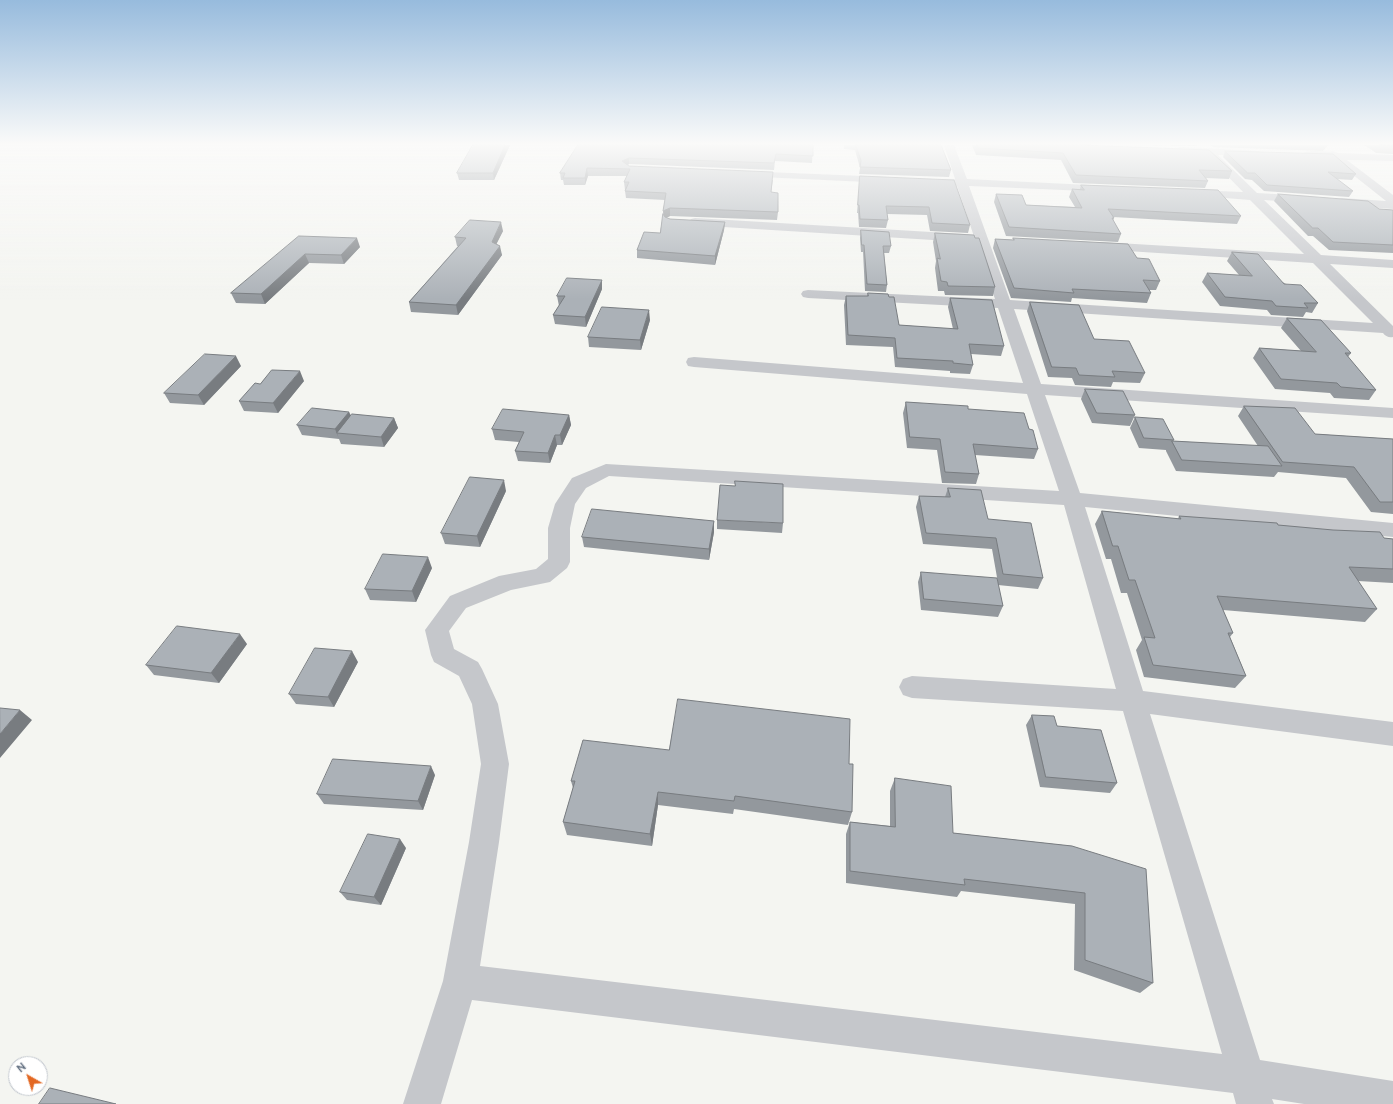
<!DOCTYPE html>
<style>
body{margin:0}
#map{position:relative;width:1393px;height:1104px;overflow:hidden;background:#f4f5f1;font-family:Ubuntu,sans-serif}
canvas{display:block}
.north{position:absolute;left:8px;top:1056px;width:40px;height:40px;box-sizing:border-box;background:#fff;border:1px solid #c1c6cd;border-radius:50%;rotate:321deg;font-size:11px;font-weight:700;line-height:16px;text-align:center;color:#647182}
.north::after{content:'';display:block;margin:auto;width:14px;height:18px;background:#e36822;clip-path:polygon(50% 0,100% 100%,50% 72%,0 100%)}
</style>
<div id="map">
<canvas width="1393" height="1104"></canvas>
<div class="north">N</div>
</div>
<script>
const ctx = document.querySelector('canvas').getContext('2d');
ctx.lineJoin = 'round';
function paint(path, color) { ctx.fillStyle = color; ctx.fill(path, 'evenodd'); }
function trace(path, color, width, dash) { ctx.strokeStyle = color; ctx.lineWidth = width; ctx.lineCap = dash ? 'butt' : 'round'; ctx.setLineDash(dash || []); ctx.stroke(path); }
paint(new Path2D(`
 M 944,145 L 954,145 L 967,179 L 1110,186 L 1114,187 L 1116,189 L 1114,191 L 1110,192 L 969,186 L 1010,300 L 1373,323 L 1313,263 L 1096,249 L 1094,246 L 1096,243 L 1101,242 L 1304,254 L 1250,200 L 1188,195 L 1186,193 L 1188,191 L 1192,190 L 1243,192 L 1206,154 L 1178,152 L 1177,150 L 1178,148 L 1182,147 L 1259,151 L 1260,153 L 1255,156 L 1218,155 L 1257,193 L 1310,196 L 1312,199 L 1310,202 L 1306,203 L 1264,200 L 1321,255 L 1393,260 L 1393,268 L 1330,264 L 1393,326 L 1393,337 C 1389,338 1385,336 1383,333 L 1014,309 L 1041,384 L 1393,408 L 1393,418 L 1045,395 L 1080,493 L 1393,523 L 1393,537 L 1085,507 L 1143,691 L 1393,722 L 1393,746 L 1150,714 L 1260,1060 L 1393,1081 L 1393,1104 L 1304,1104 L 1272,1099 L 1274,1104 L 1236,1104 L 1233,1093 L 472,1000 L 441,1104 L 403,1104 L 443,981 L 469,842 L 481,764 L 472,704 L 459,676 L 434,662 L 431,655 L 425,630 L 450,596 L 499,576 L 536,569 L 548,559 L 548,528 L 555,504 L 572,478 L 606,464 L 1059,491 L 1027,394 L 694,367 L 688,366 L 686,362 L 688,358 L 694,357 L 1023,383 L 998,308 L 808,298 L 803,297 L 801,294 L 803,291 L 808,290 L 995,299 L 957,186 L 944,184 L 942,182 L 944,180 L 955,179 ZM 609,476 L 1064,505 L 1116,689 L 912,676 L 903,679 L 899,687 L 903,695 L 912,698 L 1123,711 L 1222,1054 L 480,966 L 499,842 L 509,764 L 498,704 L 482,669 L 478,662 L 454,649 L 449,631 L 466,608 L 511,590 L 550,582 L 567,568 L 570,562 L 570,528 L 575,504 L 586,488 Z
 M 1333,151 L 1338,153 L 1393,155 L 1393,161 L 1347,160 L 1393,195 L 1393,209 L 1338,205 L 1336,202 L 1338,199 L 1342,198 L 1386,201 L 1333,159 L 1306,158 L 1301,155 C 1307,148 1324,153 1333,151 Z
 M 743,171 L 888,177 L 892,178 L 894,180 L 892,182 L 888,183 L 739,176 L 737,174 L 739,172 Z
 M 695,218 L 965,234 L 970,235 L 971,238 L 970,241 L 965,242 L 691,225 L 689,222 L 691,219 Z`), '#c5c7cb');
paint(new Path2D(`
 M 510,145 L 494,180 L 459,180 L 457,173 Z
 M 578,145 L 813,145 L 812,163 L 775,161 L 774,170 L 629,164 L 627,166 L 629,166 L 773,180 L 771,192 L 778,212 L 777,220 L 670,216 L 666,218 L 670,219 L 725,222 L 724,230 L 715,265 L 637,258 L 637,250 L 660,233 L 663,215 L 665,200 L 626,198 L 625,191 L 626,190 L 625,190 L 624,182 L 627,176 L 588,176 L 585,185 L 564,185 L 563,180 L 561,180 L 560,173 Z
 M 844,145 L 941,145 L 951,170 L 949,177 L 859,174 L 860,168 L 855,150 L 844,149 Z
 M 972,145 L 1080,145 L 1232,171 L 1229,179 L 1206,178 L 1208,181 L 1205,188 L 1073,183 L 1061,160 L 976,155 Z
 M 1140,145 L 1198,145 L 1197,146 Z
 M 1210,145 L 1328,145 L 1323,151 L 1213,147 Z
 M 1364,145 L 1393,145 L 1393,154 L 1376,153 Z
 M 1225,151 L 1356,174 L 1352,180 L 1337,179 L 1353,191 L 1349,197 L 1264,191 L 1252,180 L 1245,179 L 1223,157 Z
 M 860,176 L 970,225 L 968,233 L 930,231 L 927,215 L 887,214 L 888,220 L 886,228 L 859,227 L 858,213 L 857,213 Z
 M 1081,185 L 1241,216 L 1237,224 L 1113,217 L 1114,218 L 1113,221 L 1121,234 L 1118,242 L 1006,236 L 994,202 L 996,194 L 1026,205 L 1075,207 L 1069,197 L 1072,189 L 1080,189 Z
 M 1278,194 L 1379,209 L 1393,210 L 1393,253 L 1329,250 L 1313,236 L 1308,236 L 1274,201 Z
 M 861,230 L 891,246 L 889,253 L 884,253 L 887,285 L 886,292 L 865,291 L 863,252 L 861,252 L 860,238 Z
 M 503,231 L 496,244 L 502,255 L 458,315 L 411,312 L 409,302 L 458,246 L 457,246 L 455,237 Z
 M 935,233 L 995,287 L 993,296 L 945,295 L 944,291 L 938,291 L 935,268 L 936,261 L 933,242 Z
 M 299,236 L 360,247 L 344,264 L 309,263 L 265,304 L 236,303 L 231,293 Z
 M 1013,238 L 1137,258 L 1160,281 L 1156,290 L 1149,290 L 1151,293 L 1147,303 L 1072,298 L 1071,302 L 1011,298 L 993,248 L 995,239 L 1013,240 Z
 M 1232,252 L 1318,303 L 1312,313 L 1306,312 L 1303,317 L 1271,315 L 1267,310 L 1220,306 L 1202,282 L 1207,273 L 1239,275 L 1227,261 Z
 M 602,280 L 602,289 L 586,327 L 555,324 L 553,315 L 559,306 L 557,296 Z
 M 868,293 L 889,297 L 899,325 L 953,329 L 948,307 L 950,298 L 1004,346 L 1001,356 L 971,354 L 973,365 L 970,374 L 950,373 L 950,371 L 895,367 L 893,347 L 846,345 L 844,305 L 846,296 L 867,296 Z
 M 1030,302 L 1094,339 L 1145,373 L 1140,383 L 1113,382 L 1111,387 L 1075,385 L 1072,378 L 1048,377 L 1027,311 Z
 M 1287,318 L 1351,353 L 1348,357 L 1376,390 L 1369,400 L 1334,398 L 1330,393 L 1275,389 L 1253,358 L 1259,348 L 1301,351 L 1281,328 Z
 M 650,320 L 641,350 L 589,347 L 588,337 Z
 M 241,366 L 204,405 L 170,403 L 164,393 Z
 M 304,381 L 278,413 L 244,411 L 239,401 L 260,384 Z
 M 1085,389 L 1135,415 L 1130,426 L 1092,423 L 1081,399 Z
 M 906,402 L 968,409 L 1029,429 L 1038,449 L 1034,459 L 975,455 L 979,474 L 976,484 L 942,483 L 937,450 L 907,448 L 903,413 Z
 M 1244,406 L 1315,434 L 1393,439 L 1393,514 L 1371,512 L 1346,478 L 1278,472 L 1274,477 L 1176,471 L 1166,451 L 1166,450 L 1139,448 L 1130,428 L 1135,417 L 1174,440 L 1173,441 L 1258,446 L 1238,416 Z
 M 349,412 L 351,416 L 394,418 L 398,428 L 384,447 L 341,444 L 339,439 L 302,435 L 297,425 Z
 M 569,415 L 571,425 L 562,445 L 557,445 L 550,463 L 518,461 L 515,451 L 519,442 L 495,440 L 492,429 Z
 M 948,488 L 988,519 L 1043,578 L 1038,589 L 998,585 L 1003,606 L 998,617 L 921,610 L 918,582 L 921,572 L 998,583 L 992,549 L 923,544 L 916,507 L 919,496 L 945,497 Z
 M 506,491 L 480,547 L 445,544 L 441,533 Z
 M 1102,511 L 1178,519 L 1179,516 L 1278,525 L 1384,538 L 1393,539 L 1393,583 L 1358,581 L 1377,609 L 1365,622 L 1223,610 L 1233,633 L 1230,637 L 1246,676 L 1235,688 L 1144,677 L 1136,650 L 1142,640 L 1127,593 L 1121,593 L 1111,559 L 1106,559 L 1095,524 Z
 M 717,520 L 783,523 L 782,533 L 717,529 Z
 M 714,521 L 714,532 L 709,560 L 584,547 L 582,537 Z
 M 432,568 L 416,602 L 370,600 L 365,589 Z
 M 247,644 L 219,683 L 154,675 L 146,665 Z
 M 358,662 L 334,707 L 296,704 L 289,694 Z
 M 1032,715 L 1057,726 L 1117,783 L 1110,793 L 1040,787 L 1026,725 Z
 M 669,750 L 849,764 L 852,812 L 848,825 L 734,809 L 733,814 L 658,805 L 652,846 L 567,835 L 563,822 L 573,788 L 571,781 Z
 M 435,775 L 423,810 L 324,804 L 317,794 Z
 M 895,778 L 953,833 L 1072,846 L 1153,983 L 1140,993 L 1074,970 L 1075,904 L 961,891 L 957,897 L 846,883 L 846,834 L 850,822 L 890,826 L 890,791 Z
 M 406,848 L 381,905 L 347,900 L 340,892 Z`), '#93989d');
paint(new Path2D(`
 M 505,145 L 510,145 L 494,180 L 493,173 Z
 M 629,158 L 629,164 L 623,168 L 622,161 Z
 M 587,168 L 588,176 L 585,185 L 585,178 Z
 M 670,208 L 670,216 L 664,219 L 663,211 Z
 M 501,222 L 503,231 L 493,251 L 492,242 Z
 M 725,222 L 724,230 L 715,265 L 715,256 Z
 M 357,238 L 360,247 L 344,264 L 341,255 Z
 M 500,246 L 502,255 L 458,315 L 456,305 Z
 M 305,254 L 309,263 L 265,304 L 261,294 Z
 M 602,280 L 602,289 L 586,327 L 585,317 Z
 M 649,310 L 650,320 L 641,350 L 640,340 Z
 M 236,356 L 241,366 L 204,405 L 198,395 Z
 M 300,371 L 304,381 L 278,413 L 273,403 Z
 M 349,412 L 353,422 L 337,433 L 339,439 L 335,429 Z
 M 569,415 L 571,425 L 562,445 L 560,435 Z
 M 394,418 L 398,428 L 384,447 L 381,437 Z
 M 555,435 L 557,445 L 550,463 L 548,453 Z
 M 504,480 L 506,491 L 480,547 L 477,536 Z
 M 714,521 L 714,532 L 709,560 L 709,549 Z
 M 428,557 L 432,568 L 416,602 L 412,591 Z
 M 240,634 L 247,644 L 219,683 L 211,673 Z
 M 352,651 L 358,662 L 334,707 L 328,697 Z
 M 20,710 L 32,720 L 0,758 L 0,734 Z
 M 431,766 L 435,775 L 423,810 L 418,801 Z
 M 658,792 L 658,805 L 652,846 L 650,834 Z
 M 400,839 L 406,848 L 381,905 L 374,897 Z`), '#787c80');
const building = new Path2D(`
 M 473,145 L 505,145 L 493,173 L 457,173 Z
 M 578,145 L 813,145 L 813,156 L 776,154 L 774,163 L 629,158 L 622,161 L 629,166 L 773,172 L 771,192 L 778,193 L 778,212 L 670,208 L 663,211 L 666,193 L 625,191 L 629,182 L 624,182 L 630,169 L 587,168 L 585,178 L 563,178 L 565,173 L 560,173 Z
 M 856,145 L 941,145 L 951,170 L 860,167 L 861,161 Z
 M 977,145 L 1080,145 L 1209,150 L 1232,171 L 1199,170 L 1208,181 L 1076,175 L 1063,153 L 978,148 Z
 M 1380,145 L 1393,145 L 1393,146 L 1381,145 Z
 M 1225,151 L 1333,154 L 1356,174 L 1328,172 L 1353,191 L 1267,185 L 1255,173 L 1248,173 Z
 M 860,176 L 954,180 L 970,225 L 932,223 L 929,207 L 886,206 L 888,220 L 860,219 L 859,205 L 858,205 Z
 M 1081,185 L 1218,190 L 1241,216 L 1108,209 L 1114,218 L 1112,218 L 1121,234 L 1009,227 L 996,194 L 1022,195 L 1026,205 L 1082,208 L 1072,189 L 1084,190 Z
 M 1278,194 L 1368,201 L 1379,209 L 1393,210 L 1393,245 L 1333,242 L 1318,228 L 1313,228 Z
 M 663,214 L 665,217 L 670,219 L 725,222 L 715,256 L 637,250 L 644,232 L 660,233 Z
 M 470,220 L 501,222 L 492,242 L 500,246 L 456,305 L 409,302 L 466,238 L 455,237 Z
 M 861,230 L 889,232 L 891,246 L 883,246 L 887,285 L 867,284 L 864,245 L 862,245 Z
 M 935,233 L 974,235 L 975,238 L 979,238 L 995,287 L 948,286 L 947,282 L 941,281 L 937,258 L 940,259 Z
 M 299,236 L 357,238 L 341,255 L 305,254 L 261,294 L 231,293 Z
 M 1013,238 L 1128,244 L 1137,258 L 1149,259 L 1160,281 L 1143,280 L 1151,293 L 1072,289 L 1074,293 L 1014,288 L 995,239 L 1014,240 Z
 M 1232,252 L 1258,254 L 1284,284 L 1301,285 L 1318,303 L 1304,303 L 1308,308 L 1276,306 L 1272,301 L 1225,297 L 1207,273 L 1252,276 Z
 M 567,278 L 602,280 L 585,317 L 553,315 L 565,296 L 557,296 Z
 M 868,293 L 888,294 L 889,297 L 894,297 L 899,325 L 958,329 L 950,298 L 992,300 L 1004,346 L 969,344 L 973,365 L 953,363 L 953,361 L 897,358 L 895,338 L 848,335 L 846,296 L 868,296 Z
 M 1030,302 L 1079,305 L 1094,339 L 1129,341 L 1145,373 L 1112,371 L 1115,377 L 1079,375 L 1076,368 L 1052,367 Z
 M 602,307 L 649,310 L 640,340 L 588,337 Z
 M 1287,318 L 1321,320 L 1351,353 L 1345,353 L 1376,390 L 1341,387 L 1337,383 L 1281,379 L 1259,348 L 1316,352 Z
 M 205,354 L 236,356 L 198,395 L 164,393 Z
 M 272,370 L 300,371 L 273,403 L 239,401 L 255,383 L 260,384 Z
 M 1085,389 L 1123,391 L 1135,415 L 1097,413 Z
 M 906,402 L 968,406 L 968,409 L 1024,413 L 1029,429 L 1033,430 L 1038,449 L 973,444 L 979,474 L 945,472 L 940,439 L 910,437 Z
 M 1244,406 L 1295,408 L 1315,434 L 1393,439 L 1393,502 L 1380,502 L 1354,467 L 1283,462 Z
 M 312,408 L 349,412 L 335,429 L 297,425 Z
 M 503,409 L 569,415 L 560,435 L 555,435 L 548,453 L 515,451 L 524,432 L 492,429 Z
 M 352,414 L 394,418 L 381,437 L 337,433 Z
 M 1135,417 L 1163,419 L 1174,440 L 1144,438 Z
 M 1172,441 L 1268,446 L 1282,466 L 1182,460 Z
 M 470,477 L 504,480 L 477,536 L 441,533 Z
 M 735,481 L 783,484 L 783,523 L 717,520 L 720,485 L 735,486 Z
 M 948,488 L 981,490 L 988,519 L 1031,523 L 1043,578 L 1003,574 L 996,538 L 926,533 L 919,496 L 950,497 Z
 M 592,509 L 714,521 L 709,549 L 582,537 Z
 M 1102,511 L 1181,519 L 1179,516 L 1277,523 L 1278,525 L 1333,530 L 1380,532 L 1384,538 L 1393,539 L 1393,569 L 1349,567 L 1377,609 L 1217,596 L 1233,633 L 1228,633 L 1246,676 L 1153,665 L 1144,637 L 1155,638 L 1135,580 L 1129,580 L 1118,546 L 1113,546 Z
 M 383,554 L 428,557 L 412,591 L 365,589 Z
 M 921,572 L 997,578 L 1003,606 L 924,599 Z
 M 177,626 L 240,634 L 211,673 L 146,665 Z
 M 315,648 L 352,651 L 328,697 L 289,694 Z
 M 678,699 L 850,719 L 849,764 L 853,764 L 852,812 L 735,796 L 734,801 L 658,792 L 650,834 L 563,822 L 575,781 L 571,781 L 583,740 L 669,750 Z
 M 0,708 L 20,710 L 0,734 Z
 M 1032,715 L 1054,716 L 1057,726 L 1101,730 L 1117,783 L 1046,777 Z
 M 333,759 L 431,766 L 418,801 L 317,794 Z
 M 895,778 L 951,786 L 953,833 L 1072,846 L 1146,869 L 1153,983 L 1085,960 L 1085,893 L 964,879 L 965,885 L 850,871 L 850,822 L 895,827 Z
 M 368,834 L 400,839 L 374,897 L 340,892 Z
 M 50,1088 L 116,1104 L 39,1104 Z`);
paint(building, '#abb1b7');
trace(building, '#787c80', 1);
const sky = ctx.createLinearGradient(0, 0, 0, 299);
sky.addColorStop(0, '#97bbdd');
sky.addColorStop(0.48, '#fafaf9');
sky.addColorStop(1, '#fafaf900');
ctx.fillStyle = sky;
ctx.fillRect(0, 0, 1393, 299);
</script>
